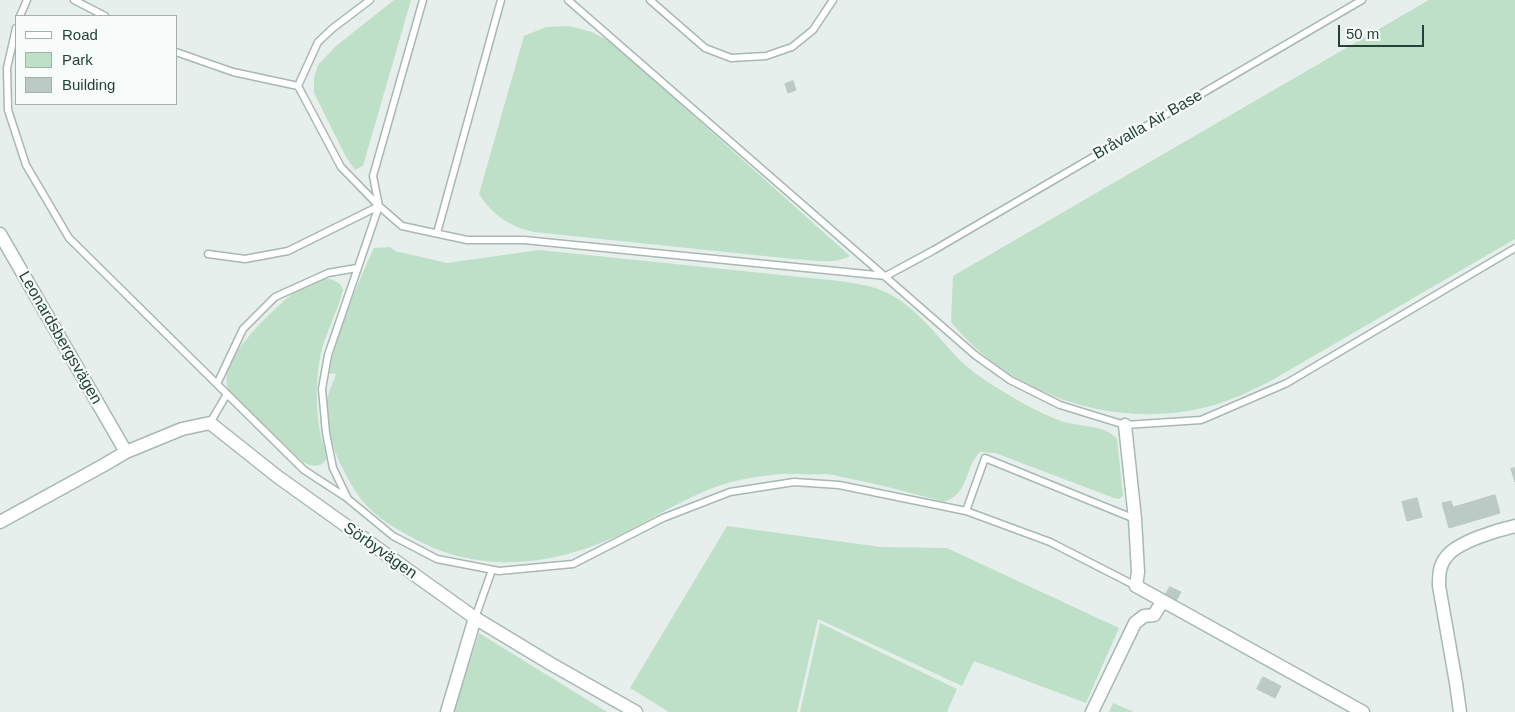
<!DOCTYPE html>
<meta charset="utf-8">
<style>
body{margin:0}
#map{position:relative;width:1515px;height:712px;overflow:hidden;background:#e6efeb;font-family:Arial,sans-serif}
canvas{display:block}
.legend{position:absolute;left:15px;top:15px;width:162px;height:90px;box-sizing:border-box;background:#f7fbf9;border:1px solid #a3b1ad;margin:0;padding:6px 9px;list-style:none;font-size:15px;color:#24423a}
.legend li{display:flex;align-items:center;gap:10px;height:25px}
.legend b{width:25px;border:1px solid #a3b1ad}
.scale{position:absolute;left:1338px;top:25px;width:86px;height:22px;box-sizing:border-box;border:2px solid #24423a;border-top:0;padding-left:6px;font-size:15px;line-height:18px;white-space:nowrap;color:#24423a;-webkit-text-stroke:4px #f7fbf9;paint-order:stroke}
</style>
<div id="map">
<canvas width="1515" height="712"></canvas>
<ul class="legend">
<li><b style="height:6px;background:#fff"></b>Road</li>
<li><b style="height:14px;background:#bfe0c8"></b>Park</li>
<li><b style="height:14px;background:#bbcac4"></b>Building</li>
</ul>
<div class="scale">50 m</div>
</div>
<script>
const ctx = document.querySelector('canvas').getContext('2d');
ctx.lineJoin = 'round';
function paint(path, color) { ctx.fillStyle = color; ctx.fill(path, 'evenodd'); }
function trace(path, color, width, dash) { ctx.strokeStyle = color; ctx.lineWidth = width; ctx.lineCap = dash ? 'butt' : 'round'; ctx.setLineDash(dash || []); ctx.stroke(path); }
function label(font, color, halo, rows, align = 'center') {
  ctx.font = font + ' Arial,sans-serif'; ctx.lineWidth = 4.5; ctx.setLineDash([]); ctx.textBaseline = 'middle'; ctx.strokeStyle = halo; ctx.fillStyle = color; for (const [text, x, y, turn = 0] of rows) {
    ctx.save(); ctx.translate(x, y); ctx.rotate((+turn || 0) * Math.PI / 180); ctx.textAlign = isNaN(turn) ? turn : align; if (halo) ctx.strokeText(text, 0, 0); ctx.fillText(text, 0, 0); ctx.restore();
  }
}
paint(new Path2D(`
 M 394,0 L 411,0 L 363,166 L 355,170 L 346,157 L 314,93 L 314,78 L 318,65 L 336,46 Z
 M 1429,0 L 1515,0 L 1515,239 L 1267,383 C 1250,391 1232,400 1214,405 C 1120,432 1013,398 951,322 L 953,276 Z
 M 569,26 L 592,32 L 611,42 L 850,256 C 833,265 812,260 793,259 L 534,232 C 510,227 492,215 479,194 L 524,36 L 546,27 Z
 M 390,247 L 395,251 L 447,263 L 539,250 L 830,280 C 848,282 866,284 883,291 C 911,302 934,332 954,354 C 969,371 990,384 1009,395 C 1025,405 1043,414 1061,421 C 1078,427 1105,424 1117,439 L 1123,496 L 1119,499 L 1114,498 L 995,453 L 980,452 C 963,469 971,492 944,502 C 915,494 886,486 856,480 C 846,478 836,475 826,474 C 817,474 808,475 799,474 C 791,474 782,473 773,475 C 752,477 730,481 710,489 C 677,502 647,522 615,537 C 553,565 484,574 421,542 C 397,530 370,515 356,492 C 340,467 324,432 327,402 C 328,392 333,383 336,374 L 328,373 C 339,330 355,288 374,248 Z
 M 325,278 C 334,280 340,281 343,290 C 337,315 322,338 319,364 C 316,385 316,405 319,426 C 320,438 326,448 326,460 C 319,468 312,467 303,462 L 231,394 C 224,385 226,372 231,361 C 243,338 287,294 310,282 C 315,280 320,279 325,278 Z
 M 727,526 L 881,547 L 947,548 L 1119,628 L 1086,703 L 974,661 L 962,686 L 818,619 L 797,712 L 669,712 L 630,688 Z
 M 820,623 L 957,689 L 947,712 L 800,712 Z
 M 479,633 L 607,712 L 453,712 Z
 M 1113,703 L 1134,712 L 1109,712 Z`), '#bfe0c8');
const building = new Path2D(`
 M 793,81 L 796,90 L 788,93 L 785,84 Z
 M 1515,468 L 1515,482 L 1511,469 Z
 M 1495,495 L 1500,513 L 1449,528 L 1442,503 L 1451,501 L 1453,507 Z
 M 1417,498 L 1422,517 L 1407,521 L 1402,502 Z
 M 1170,587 L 1181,592 L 1176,601 L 1165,595 Z
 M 1263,677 L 1281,686 L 1275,698 L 1257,689 Z`);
paint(building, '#bbcac4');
trace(building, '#b8c9c2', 1);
const service = new Path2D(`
 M 74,0 L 105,16
 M 370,0 L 333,28 L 318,42 L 298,86 L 341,167 L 378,205
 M 423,0 L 373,176 L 379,206 L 402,226 L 467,240 L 524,240 L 886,276 L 934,250 L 1362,0
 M 568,0 L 975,355 L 1010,380 L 1060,405 L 1125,425 L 1201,420 L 1287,383 L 1515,248
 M 650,0 L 705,48 L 731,58 L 766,56 L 792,47 L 813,30 L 833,0
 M 20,16 L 27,0
 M 16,28 L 7,68 L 8,110 L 26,165 L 69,238 L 304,470 L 347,498
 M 176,52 L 233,72 L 298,86
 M 379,206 L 328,355 L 322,389 L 326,433 L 333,468 L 348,499 L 393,536 L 437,559 L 499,571 L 573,564 L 663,518 L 730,492 L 794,482 L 839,485 L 966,511 L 1050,542 L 1136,586
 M 437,233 L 501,0
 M 208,254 L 245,259 L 288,251 L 379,206
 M 217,384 L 243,329 L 275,297 L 328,273 L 357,268
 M 210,423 L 227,394
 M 966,511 L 985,458 L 1135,519
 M 475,618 L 492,570`);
const minor = new Path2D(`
 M 0,234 L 126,452 L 104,465 L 0,522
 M 1125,425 L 1135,519 L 1138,572 L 1136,586 L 1363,712
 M 126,452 L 182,429 L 210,423 L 278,477 L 475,618 L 551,664 L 636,712
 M 447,712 L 475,618
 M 1092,712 L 1135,623 L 1144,616 L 1154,615 L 1162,602
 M 1460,712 L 1456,683 L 1439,586 C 1439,575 1439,565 1447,556 C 1458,542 1497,530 1515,526`);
trace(service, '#a8b8b2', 9);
trace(minor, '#a8b8b2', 15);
trace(service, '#fff', 6);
trace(minor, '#fff', 12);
label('16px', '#24423a', '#f7fbf9', [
 ["Bråvalla Air Base",1148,125,-30],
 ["Leonardsbergsvägen",60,338,60],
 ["Sörbyvägen",380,551,35]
]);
</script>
